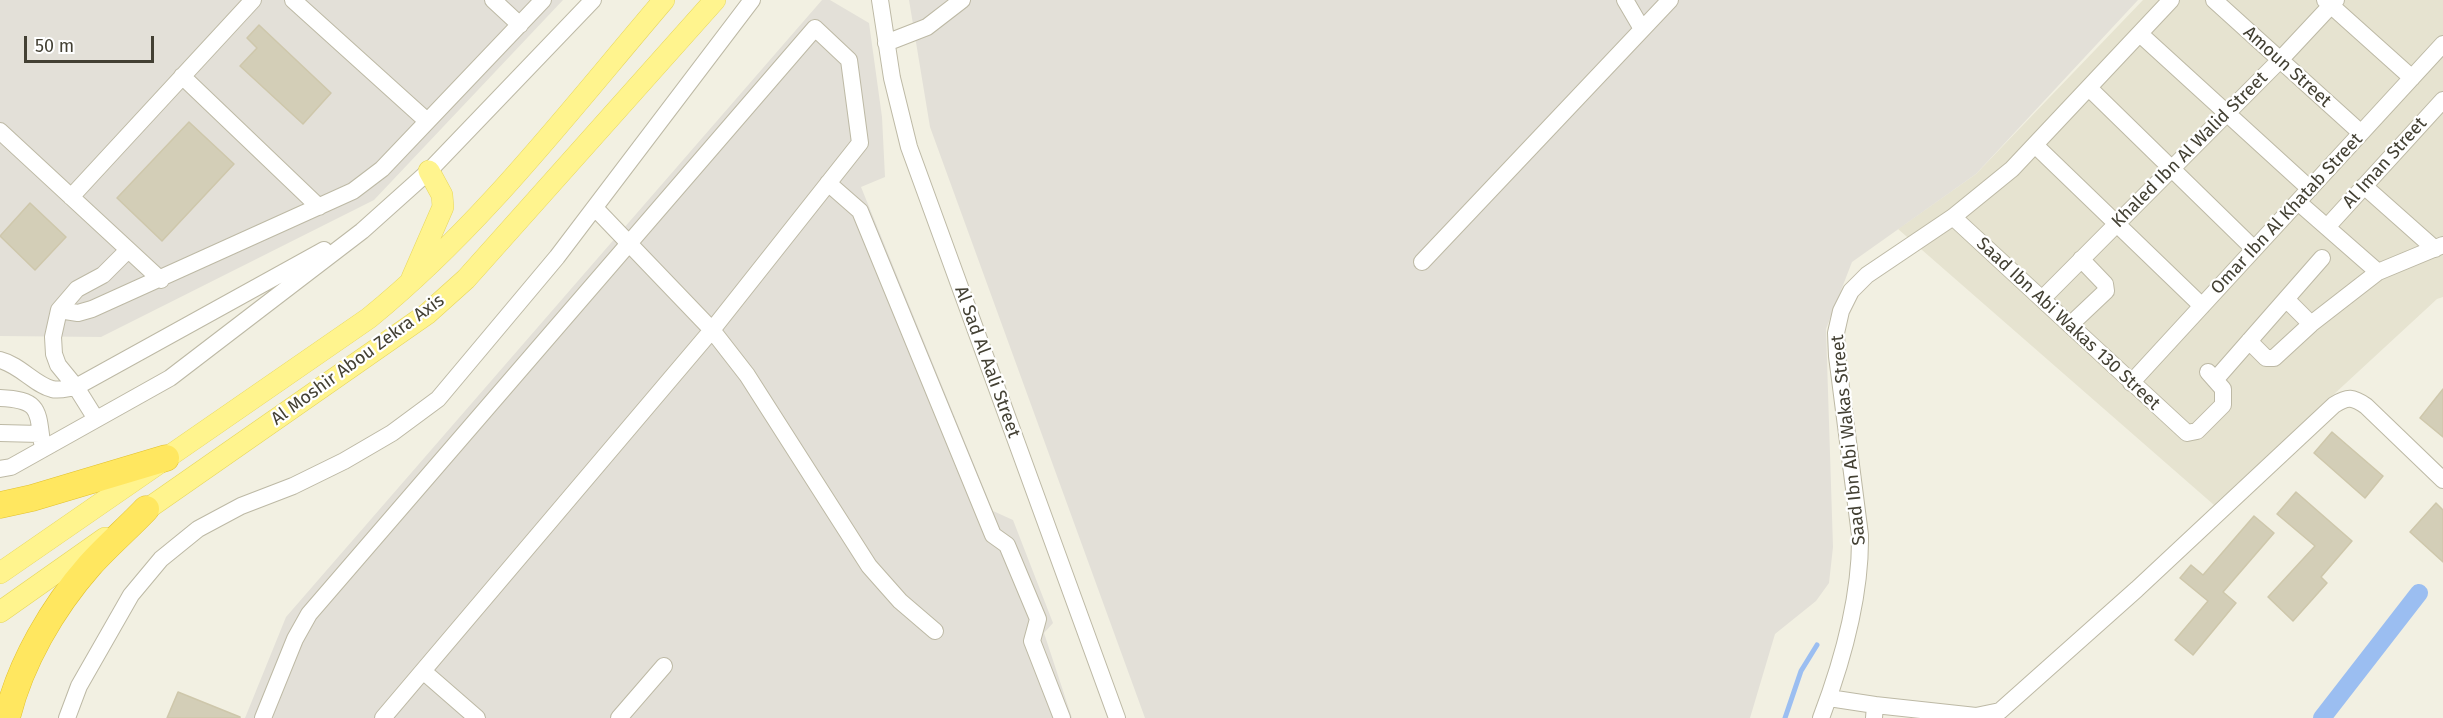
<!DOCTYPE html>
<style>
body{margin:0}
#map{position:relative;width:2443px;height:718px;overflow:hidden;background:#f2f0e2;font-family:"Fira Sans",sans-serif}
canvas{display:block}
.scale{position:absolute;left:24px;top:36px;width:130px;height:27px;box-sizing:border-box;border:3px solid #434033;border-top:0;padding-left:8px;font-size:18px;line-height:21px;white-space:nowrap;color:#434033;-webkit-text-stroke:4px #fff;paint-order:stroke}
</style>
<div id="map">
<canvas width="2443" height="718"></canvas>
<div class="scale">50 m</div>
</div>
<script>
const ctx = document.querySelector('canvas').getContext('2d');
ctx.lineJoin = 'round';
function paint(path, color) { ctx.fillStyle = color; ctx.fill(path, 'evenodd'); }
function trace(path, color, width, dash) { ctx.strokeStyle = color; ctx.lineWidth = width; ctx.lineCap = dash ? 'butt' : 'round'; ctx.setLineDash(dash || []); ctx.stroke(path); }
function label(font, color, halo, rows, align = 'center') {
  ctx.font = font + ' "Fira Sans",sans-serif'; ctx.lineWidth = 4.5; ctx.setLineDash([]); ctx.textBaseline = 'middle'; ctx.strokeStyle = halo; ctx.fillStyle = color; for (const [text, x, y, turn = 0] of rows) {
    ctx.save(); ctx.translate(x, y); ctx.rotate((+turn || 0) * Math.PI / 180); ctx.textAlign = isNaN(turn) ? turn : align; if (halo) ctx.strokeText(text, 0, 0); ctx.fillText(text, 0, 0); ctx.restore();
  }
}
paint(new Path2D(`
 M 2143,0 L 2443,0 L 2443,297 L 2437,299 L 2214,505 L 1898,229 L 1976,174 Z`), '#e6e3d0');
paint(new Path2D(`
 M 0,0 L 563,0 L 374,200 L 101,337 L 0,336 Z
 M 822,0 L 830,0 L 869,23 L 882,117 L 885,177 L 861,187 L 993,511 L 1013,520 L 1053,623 L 1044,633 L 1072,718 L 245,718 L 286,617 Z
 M 909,0 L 2138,0 L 1976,174 L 1852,262 L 1826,329 L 1833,547 L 1829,583 L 1816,601 L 1775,634 L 1750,718 L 1145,718 L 930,127 Z`), '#e3e0d8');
trace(new Path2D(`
 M 1785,718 L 1801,671 L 1817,645`), '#9bbef1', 5);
trace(new Path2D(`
 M 2322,718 L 2419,593`), '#9bbef1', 18);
const building = new Path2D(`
 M 259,25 L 331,93 L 303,124 L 240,66 L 257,48 L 247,38 Z
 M 189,122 L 234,164 L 162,241 L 117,198 Z
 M 30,203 L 66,237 L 35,270 L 0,236 Z
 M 2443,389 L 2443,437 L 2420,418 Z
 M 2332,432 L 2383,476 L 2365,498 L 2314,453 Z
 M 2296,492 L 2352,541 L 2321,577 L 2327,583 L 2293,621 L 2268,597 L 2315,546 L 2277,514 Z
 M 2436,503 L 2443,510 L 2443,562 L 2410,532 Z
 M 2254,516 L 2274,533 L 2223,592 L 2236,603 L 2193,655 L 2175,640 L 2208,601 L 2180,578 L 2191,565 L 2203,575 Z
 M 178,692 L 240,717 L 240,718 L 167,718 Z`);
paint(building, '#d3ceb7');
trace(building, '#cec7ab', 1.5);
const minor = new Path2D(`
 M 293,0 L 427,121
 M 493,0 L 520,25
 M 880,0 L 892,78 L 909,147 L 1117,718
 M 1625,0 L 1642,29
 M 2214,0 L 2361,133
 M 2325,0 L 2412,78
 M 2140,34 L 2310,189
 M 886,43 L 927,27 L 962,0
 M 182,76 L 319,207
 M 2089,88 L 2254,249
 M 0,131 L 161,280
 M 2036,146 L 2202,306
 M 828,183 L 860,211 L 993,535 L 1007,545 L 1038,619 L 1032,641 L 1062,718
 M 2364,186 L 2435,249
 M 71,197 L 253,0
 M 2298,202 L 2378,272
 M 595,208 L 712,330 L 747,375 L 869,566 L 900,601 L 935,631
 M 1953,217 L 2187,433 L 2197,431 L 2223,405 L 2223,389 L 2208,372
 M 2327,227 L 2443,100
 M 1422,262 L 1670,0
 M 2042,299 L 2280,60 L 2336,0
 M 2286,299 L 2311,324
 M 59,310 L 78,313 L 92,309 L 353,191 L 382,169 L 543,0
 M 2070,325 L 2106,291 L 2105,284 L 2081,259
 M 2249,341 L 2266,358 L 2274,358 L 2311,324 L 2378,272 L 2443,245
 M 0,360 C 20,365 35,385 52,389 C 59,391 68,388 76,387 L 58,365 L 54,354 L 53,337 L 59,310 L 77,289 L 103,275 L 128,250
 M 2215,380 L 2322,258
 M 2131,383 L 2443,44
 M 0,398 C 43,400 37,412 43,449
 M 96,419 L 76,387 L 324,250
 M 0,433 L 40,434
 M 0,469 L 11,467 L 170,378 L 362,231 L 429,171 L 593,0
 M 423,671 L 477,718
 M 1829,698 L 1875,705 L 1874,718
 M 1875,705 L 1976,716 L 2000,711 L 2137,589 L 2334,405 C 2348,396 2353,397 2366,406 L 2443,480
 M 67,718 L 79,686 L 131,595 L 161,559 L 198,529 L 241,506 L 293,486 L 344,461 L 392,433 L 438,399 L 557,257 L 752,0
 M 263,718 L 295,639 L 309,614 L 815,28 L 849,60 L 860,143 L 712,330 L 383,718
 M 619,718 L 664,666
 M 1821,718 C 1843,660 1861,597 1860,535 L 1837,356 L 1836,333 L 1841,311 L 1851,291 L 1867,275 L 1953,217 L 2012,169 L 2171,0`);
const major = new Path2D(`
 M 412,278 L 443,207 L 442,195 L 429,171
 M 133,519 L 427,314 L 466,279 L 715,0
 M 0,573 L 369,318 C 481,227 570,110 664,0
 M 0,612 L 105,538`);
const highway = new Path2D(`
 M 0,505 L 32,498 L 166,458
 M 7,718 C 20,663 53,607 90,565 C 108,545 128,528 146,509`);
trace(minor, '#bdb9a5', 18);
trace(major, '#e6d65c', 22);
trace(highway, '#e1c02d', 27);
trace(minor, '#fff', 16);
trace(major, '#fff48e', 21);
trace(highway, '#ffe760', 26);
label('18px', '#434033', '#fff', [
 ["Amoun Street",2287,67,42],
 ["Khaled Ibn Al Walid Street",2190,150,-45],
 ["Al Iman Street",2385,163,-48],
 ["Omar Ibn Al Khatab Street",2287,214,-47],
 ["Saad Ibn Abi Wakas 130 Street",2068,324,43],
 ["Al Moshir Abou Zekra Axis",358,360,-36],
 ["Al Sad Al Aali Street",987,362,70],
 ["Saad Ibn Abi Wakas Street",1849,440,-96]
]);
</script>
